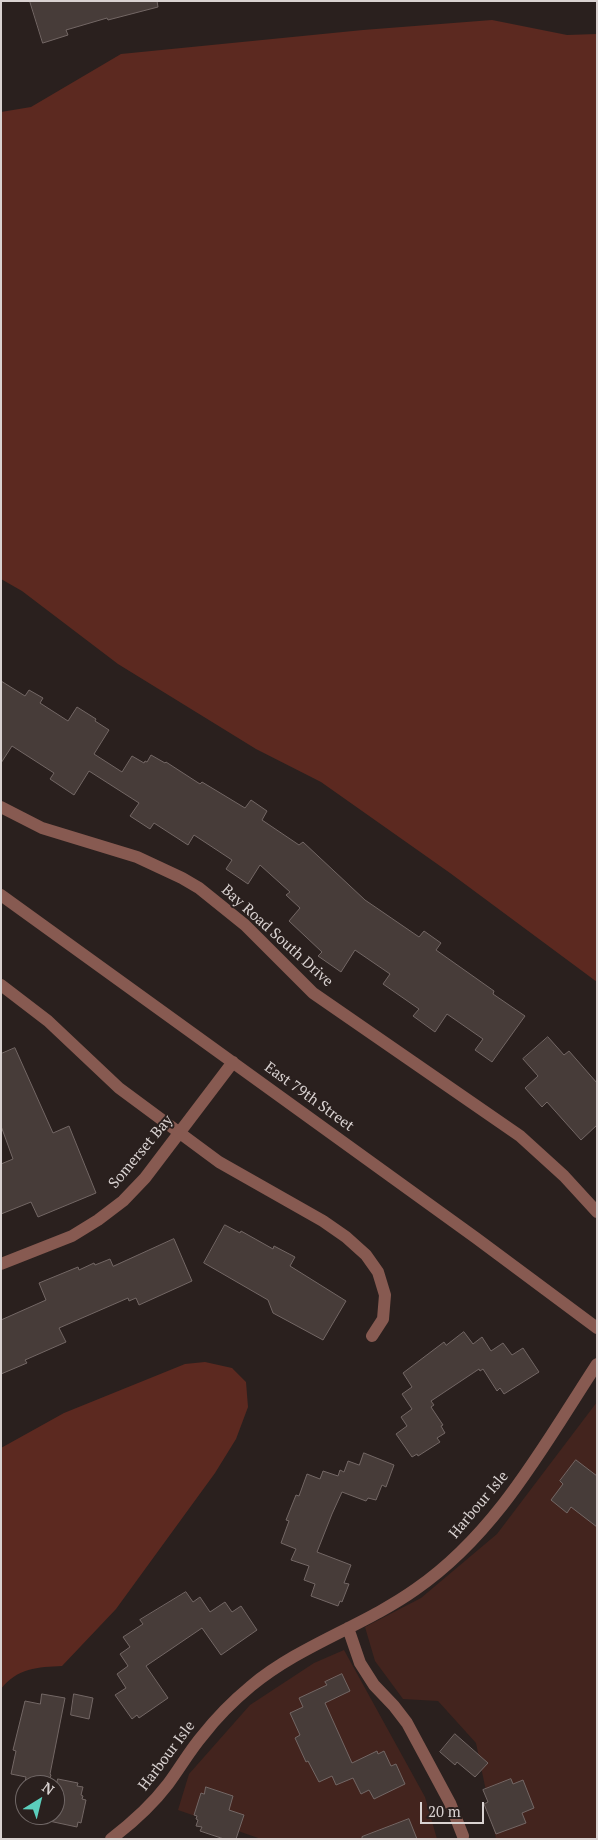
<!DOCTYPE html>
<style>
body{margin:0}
#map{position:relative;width:598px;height:1840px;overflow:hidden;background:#2a201e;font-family:"PT Serif",serif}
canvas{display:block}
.frame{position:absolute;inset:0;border:2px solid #d9d2d1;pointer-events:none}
.north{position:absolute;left:15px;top:1775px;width:50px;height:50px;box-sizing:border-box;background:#2a201e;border:1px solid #706766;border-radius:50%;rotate:36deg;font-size:14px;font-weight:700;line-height:20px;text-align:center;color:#d9d2d1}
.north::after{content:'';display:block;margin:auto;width:18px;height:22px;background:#5bcebc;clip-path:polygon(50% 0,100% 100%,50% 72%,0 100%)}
.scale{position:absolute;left:420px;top:1802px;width:64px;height:22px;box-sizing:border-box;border:2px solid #d9d2d1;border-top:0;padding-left:6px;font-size:15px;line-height:18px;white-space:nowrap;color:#d9d2d1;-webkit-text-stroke:4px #2a201e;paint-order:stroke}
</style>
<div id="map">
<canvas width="598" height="1840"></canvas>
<div class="frame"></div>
<div class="north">N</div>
<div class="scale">20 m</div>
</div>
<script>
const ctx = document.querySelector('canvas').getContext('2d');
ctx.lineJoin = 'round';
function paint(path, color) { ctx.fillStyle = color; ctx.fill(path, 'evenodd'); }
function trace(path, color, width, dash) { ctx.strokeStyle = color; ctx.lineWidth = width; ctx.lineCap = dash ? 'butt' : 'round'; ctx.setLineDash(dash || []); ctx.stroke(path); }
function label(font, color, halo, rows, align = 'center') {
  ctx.font = font + ' "PT Serif",serif'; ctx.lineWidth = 4; ctx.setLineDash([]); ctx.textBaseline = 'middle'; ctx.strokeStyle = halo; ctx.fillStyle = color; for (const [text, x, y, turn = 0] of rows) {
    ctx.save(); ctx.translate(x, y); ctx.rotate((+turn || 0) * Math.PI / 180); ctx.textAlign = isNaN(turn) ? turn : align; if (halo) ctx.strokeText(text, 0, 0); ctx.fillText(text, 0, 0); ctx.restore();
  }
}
paint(new Path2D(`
 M 597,1402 L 597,1839 L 496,1839 L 476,1743 L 438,1701 L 403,1699 L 375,1661 L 365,1627 L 421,1598 L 497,1534 Z
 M 344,1650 L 425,1797 L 437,1839 L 261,1839 L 178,1810 L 189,1774 L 250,1705 L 314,1663 Z`), '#43241e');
paint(new Path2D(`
 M 492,20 L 567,35 L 597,34 L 597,982 L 450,873 L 321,782 L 256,749 L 118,664 L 22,591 L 1,579 L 1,112 L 31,107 L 121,54 L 363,30 Z
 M 205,1362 L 232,1368 L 246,1382 L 248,1407 L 236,1439 L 215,1473 L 116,1609 L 62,1666 C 38,1667 17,1668 1,1689 L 1,1448 L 64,1413 L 185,1364 Z`), '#5c2920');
const building = new Path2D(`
 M 30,1 L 157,1 L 158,7 L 108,20 L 107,18 L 66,30 L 68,35 L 43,43 Z
 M 1,681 L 25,696 L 29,690 L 43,698 L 40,703 L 68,721 L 77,707 L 96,719 L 95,721 L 109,730 L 94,754 L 122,772 L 132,756 L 144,763 L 145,761 L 147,762 L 151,755 L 165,763 L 166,762 L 200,784 L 202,782 L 245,808 L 251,800 L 267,811 L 262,820 L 299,845 L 303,842 L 365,900 L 419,937 L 424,931 L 441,943 L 436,950 L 494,991 L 493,994 L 525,1016 L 492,1062 L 475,1050 L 483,1039 L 447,1014 L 435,1032 L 413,1016 L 419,1009 L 383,984 L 390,974 L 355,950 L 341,972 L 318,956 L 322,952 L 289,921 L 300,908 L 286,895 L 290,892 L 260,865 L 248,884 L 226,869 L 232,860 L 194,835 L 188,845 L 154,823 L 150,829 L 130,816 L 139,803 L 89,771 L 74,795 L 50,779 L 54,773 L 12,746 L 1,763 Z
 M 548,1037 L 564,1055 L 569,1051 L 597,1083 L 597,1125 L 581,1140 L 547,1102 L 542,1107 L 525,1088 L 538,1076 L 523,1059 Z
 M 15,1048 L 53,1133 L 69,1126 L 96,1193 L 38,1217 L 31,1202 L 1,1214 L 1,1164 L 13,1159 L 1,1126 L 1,1054 Z
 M 225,1225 L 240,1233 L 241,1231 L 273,1249 L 274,1246 L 295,1257 L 290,1266 L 346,1301 L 323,1340 L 273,1313 L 268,1300 L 204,1263 Z
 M 174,1239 L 192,1281 L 139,1305 L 136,1298 L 129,1301 L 128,1298 L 59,1328 L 66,1342 L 25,1360 L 27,1363 L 1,1374 L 1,1320 L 46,1300 L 39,1283 L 78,1267 L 79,1270 L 94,1263 L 95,1265 L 110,1259 L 113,1266 Z
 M 464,1332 L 473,1344 L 482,1337 L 491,1351 L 503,1343 L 512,1355 L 523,1348 L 539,1372 L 504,1394 L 500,1388 L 497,1391 L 483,1369 L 480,1371 L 479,1369 L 431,1401 L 434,1405 L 431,1407 L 443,1425 L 441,1426 L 445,1433 L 437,1438 L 440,1442 L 418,1456 L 417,1454 L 412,1457 L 396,1434 L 407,1426 L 401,1417 L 412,1409 L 402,1394 L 412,1387 L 403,1373 L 444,1342 L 446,1345 Z
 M 364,1453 L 394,1465 L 386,1487 L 382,1485 L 376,1500 L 368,1498 L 366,1501 L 342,1492 L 332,1514 L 317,1552 L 351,1565 L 344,1583 L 349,1584 L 342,1602 L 340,1601 L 338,1606 L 311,1596 L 315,1584 L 304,1580 L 309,1566 L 291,1560 L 296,1549 L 281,1543 L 289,1521 L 286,1520 L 296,1495 L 299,1496 L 307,1474 L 320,1479 L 323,1471 L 338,1476 L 340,1470 L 344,1472 L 348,1461 L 359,1465 Z
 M 576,1460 L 597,1476 L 597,1527 L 571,1507 L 567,1513 L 551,1500 L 563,1484 L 560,1481 Z
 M 186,1592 L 193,1602 L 200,1597 L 210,1612 L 225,1602 L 232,1612 L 241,1606 L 257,1630 L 221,1655 L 202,1628 L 146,1666 L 168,1698 L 139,1718 L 137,1715 L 132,1719 L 115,1695 L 126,1688 L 117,1674 L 128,1666 L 120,1654 L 130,1647 L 123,1637 L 143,1624 L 140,1620 Z
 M 342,1674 L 350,1691 L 325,1703 L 352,1763 L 377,1751 L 378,1754 L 384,1751 L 391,1766 L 396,1764 L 405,1784 L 374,1799 L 369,1790 L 361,1794 L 353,1778 L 336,1785 L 332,1776 L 319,1782 L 308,1761 L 306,1762 L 295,1738 L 300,1735 L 290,1713 L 303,1707 L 299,1698 L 327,1685 L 325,1682 Z
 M 42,1694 L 65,1698 L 50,1774 L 51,1775 L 48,1785 L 25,1785 L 25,1788 L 24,1787 L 26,1777 L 11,1774 L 16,1751 L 13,1750 L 25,1701 L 40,1704 Z
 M 74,1694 L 93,1698 L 89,1719 L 71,1715 Z
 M 455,1734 L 488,1763 L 475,1777 L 457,1762 L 455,1765 L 440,1752 Z
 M 58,1779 L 78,1783 L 77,1786 L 83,1787 L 81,1795 L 83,1796 L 82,1799 L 86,1800 L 81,1823 L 78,1822 L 77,1827 L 49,1821 L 51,1815 L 55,1815 L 55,1792 Z
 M 511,1779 L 513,1784 L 523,1780 L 534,1808 L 522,1813 L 526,1823 L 496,1834 L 484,1804 L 488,1802 L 483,1790 Z
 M 206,1787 L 233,1796 L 229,1810 L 244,1815 L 236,1839 L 224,1839 L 200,1831 L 202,1827 L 196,1826 L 198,1820 L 196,1819 L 197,1816 L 194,1815 L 201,1793 L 204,1794 Z
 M 409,1819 L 417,1839 L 362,1839 L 362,1837 Z`);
paint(building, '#473c39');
trace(building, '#736765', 1);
trace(new Path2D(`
 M 1,807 L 42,828 L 137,857 L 182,878 L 199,888 L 245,925 L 313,993 L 520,1136 L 564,1176 L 597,1212
 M 1,895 L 476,1238 L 597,1328
 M 1,985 L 48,1021 L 119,1088 L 219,1162 L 323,1221 L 346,1237 L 366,1255 L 378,1272 L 385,1295 L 383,1319 L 372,1336
 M 1,1264 L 72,1236 L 98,1220 L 123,1201 L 145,1178 L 233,1062
 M 348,1628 L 360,1663 L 374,1685 L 394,1706 L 407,1723 L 450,1803 L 463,1836
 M 111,1839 C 132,1823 152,1805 168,1784 C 180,1768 190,1750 203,1735 C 217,1717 233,1701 251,1686 C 300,1645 364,1626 416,1589 C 497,1533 544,1445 597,1364`), '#875a51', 12);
label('15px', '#d9d2d1', '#2a201e', [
 ["Bay Road South Drive",277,936,42],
 ["East 79th Street",309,1097,36],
 ["Somerset Bay",141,1152,-50],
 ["Harbour Isle",479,1505,-50],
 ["Harbour Isle",167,1756,-53]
]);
</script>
